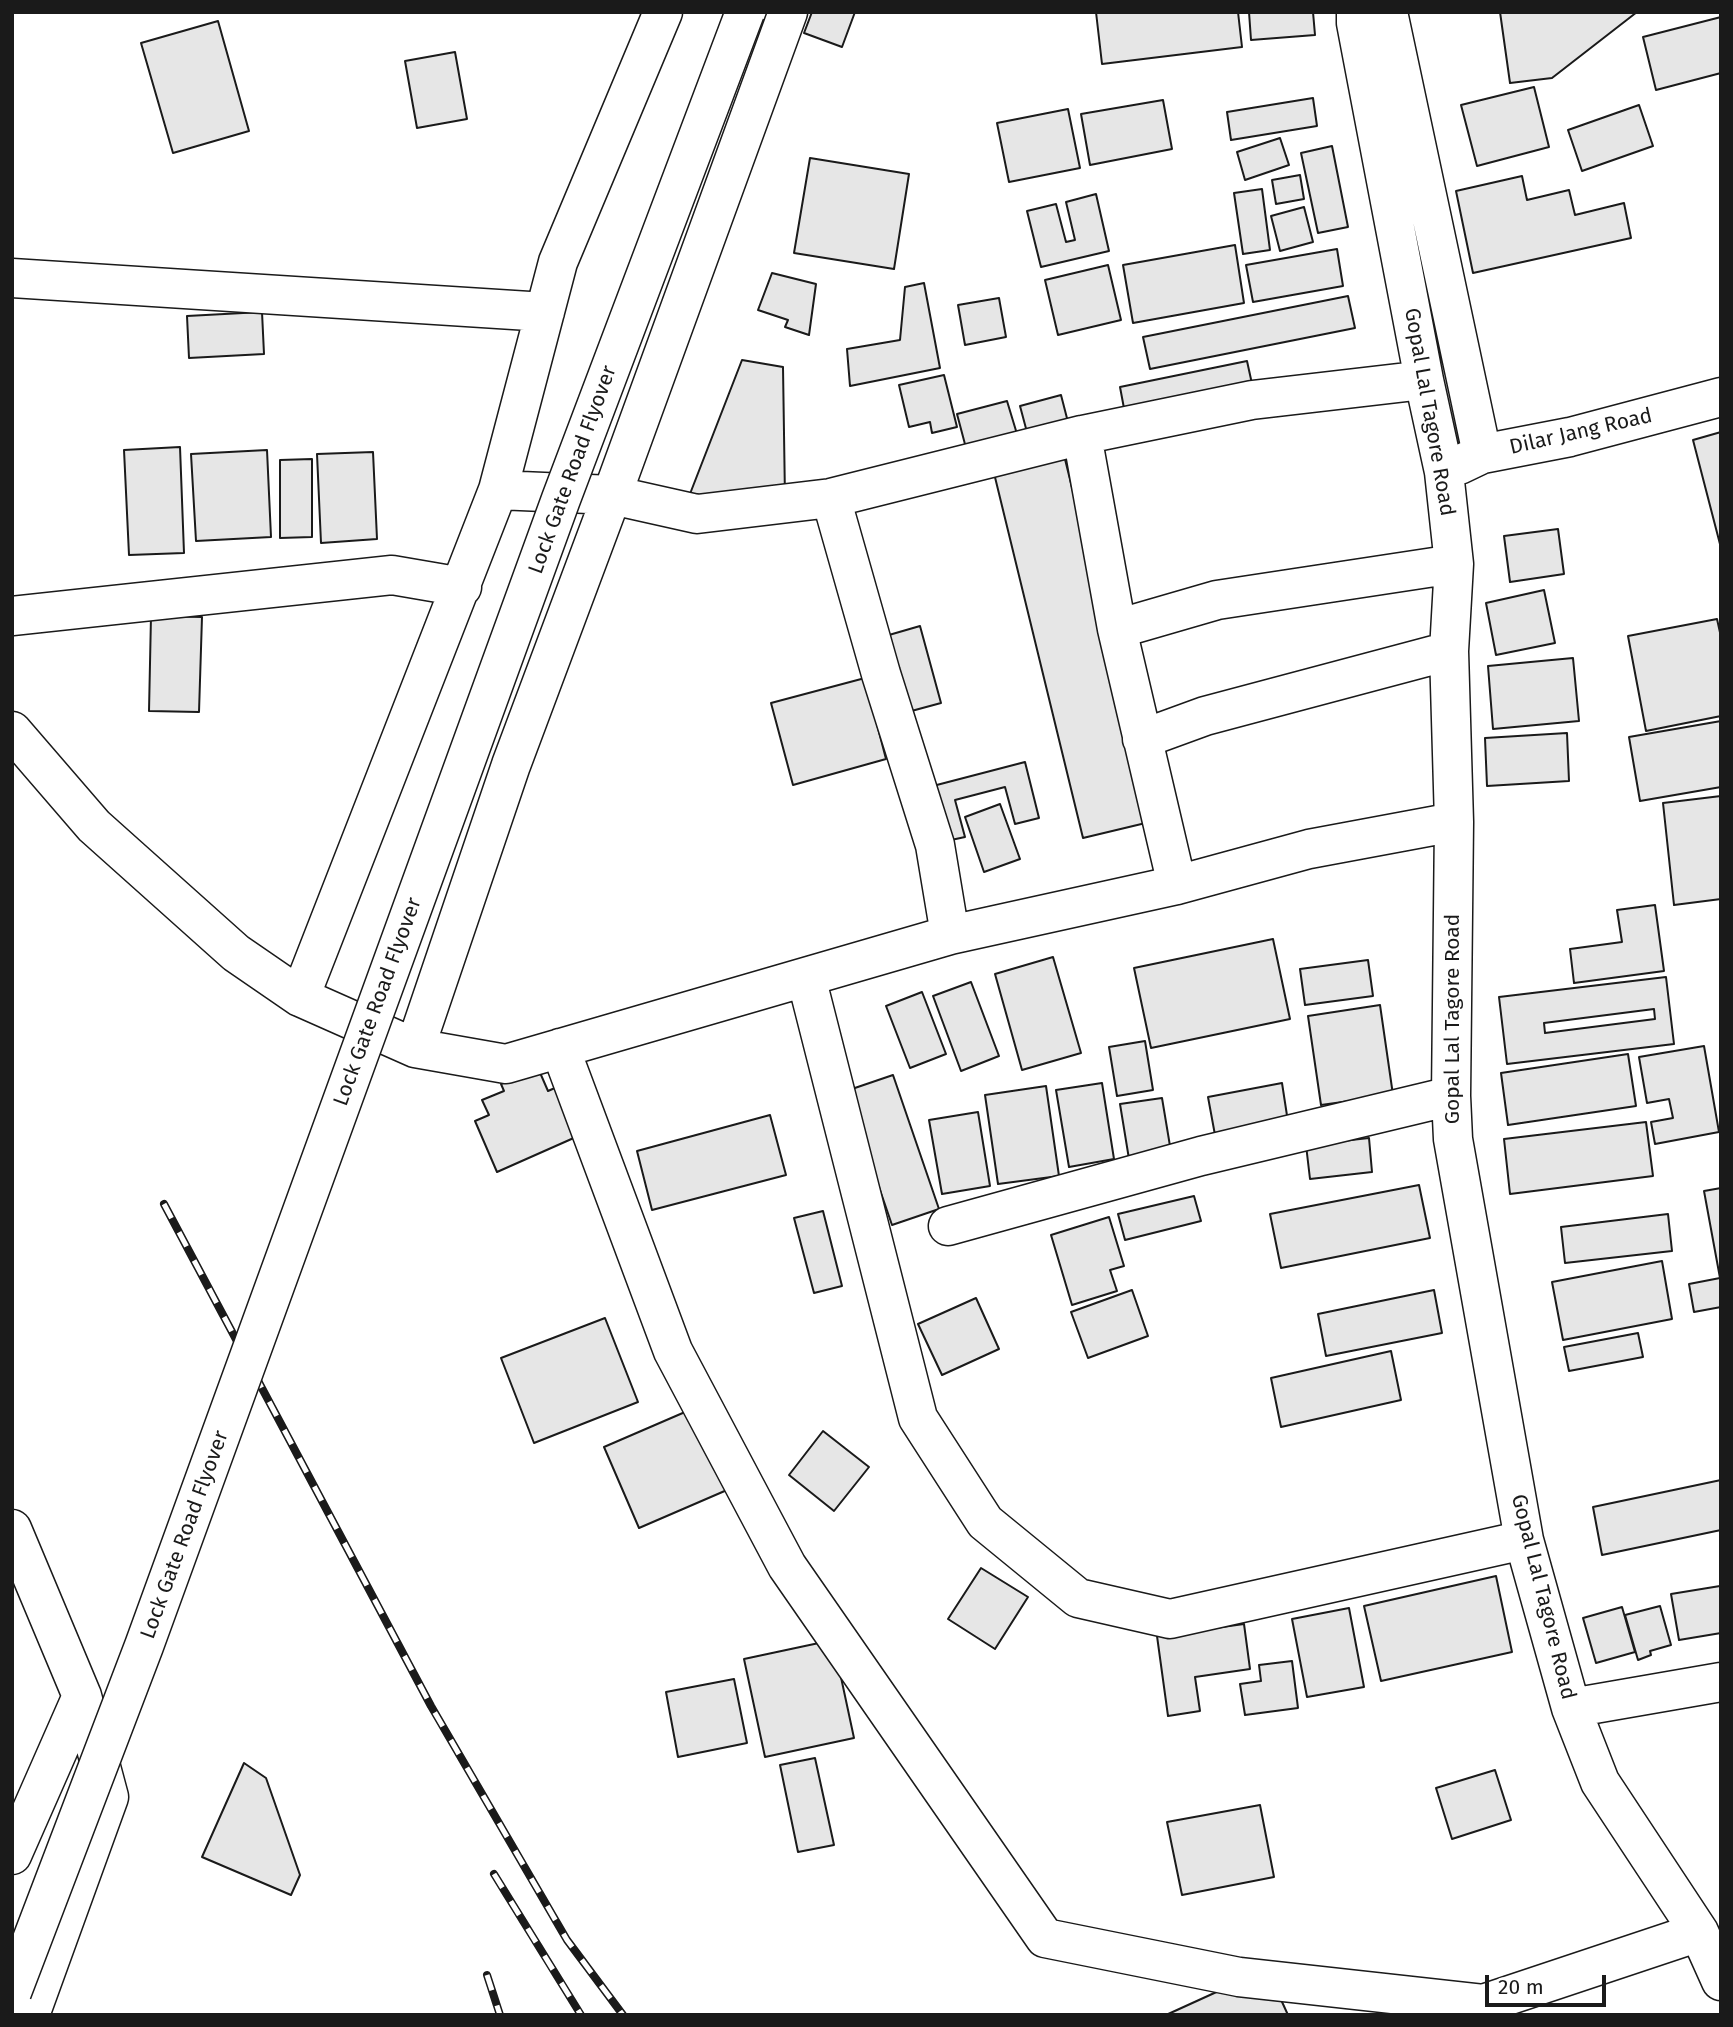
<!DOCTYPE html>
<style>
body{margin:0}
#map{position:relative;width:1733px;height:2027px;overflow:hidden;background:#fff;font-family:"Fira Sans",sans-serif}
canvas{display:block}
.frame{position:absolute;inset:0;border:14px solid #1a1a1a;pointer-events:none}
.scale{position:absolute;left:1485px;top:1975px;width:121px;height:32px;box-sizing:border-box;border:4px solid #1a1a1a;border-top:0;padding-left:9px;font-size:21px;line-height:24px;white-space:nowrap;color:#1a1a1a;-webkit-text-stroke:5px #fff;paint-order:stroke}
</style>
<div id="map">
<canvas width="1733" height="2027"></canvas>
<div class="frame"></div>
<div class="scale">20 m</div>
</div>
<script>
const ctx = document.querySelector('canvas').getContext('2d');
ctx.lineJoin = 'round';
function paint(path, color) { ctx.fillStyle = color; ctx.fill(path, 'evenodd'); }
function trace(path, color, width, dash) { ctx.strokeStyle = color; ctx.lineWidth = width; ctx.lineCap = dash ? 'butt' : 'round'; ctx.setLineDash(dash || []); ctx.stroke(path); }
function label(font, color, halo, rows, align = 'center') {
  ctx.font = font + ' "Fira Sans",sans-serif'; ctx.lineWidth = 5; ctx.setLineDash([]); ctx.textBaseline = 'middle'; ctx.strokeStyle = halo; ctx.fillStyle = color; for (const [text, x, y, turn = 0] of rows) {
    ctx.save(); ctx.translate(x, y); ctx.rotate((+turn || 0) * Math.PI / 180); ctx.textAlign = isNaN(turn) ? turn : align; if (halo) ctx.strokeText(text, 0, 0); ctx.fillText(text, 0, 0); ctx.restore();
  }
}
const building = new Path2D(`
 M 812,12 L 855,12 L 842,47 L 804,33 Z
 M 1096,12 L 1238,12 L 1242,47 L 1102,64 Z
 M 1249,12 L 1313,12 L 1315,35 L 1251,40 Z
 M 1500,12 L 1637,12 L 1552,78 L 1510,83 Z
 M 1721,17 L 1721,73 L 1656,90 L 1643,37 Z
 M 218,21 L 249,131 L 173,153 L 141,43 Z
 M 455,52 L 467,119 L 417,128 L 405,61 Z
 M 1534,87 L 1549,147 L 1477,166 L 1461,105 Z
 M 1313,98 L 1317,126 L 1231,140 L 1227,112 Z
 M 1163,100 L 1172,149 L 1090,165 L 1081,114 Z
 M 1639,105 L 1653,146 L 1582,171 L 1568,130 Z
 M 1068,109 L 1080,168 L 1009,182 L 997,123 Z
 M 1280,138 L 1289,165 L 1245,180 L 1237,152 Z
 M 1332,146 L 1348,227 L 1318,233 L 1301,153 Z
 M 810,158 L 909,174 L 894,269 L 794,253 Z
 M 1300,175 L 1304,199 L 1276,204 L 1272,180 Z
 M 1522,176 L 1527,200 L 1569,190 L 1575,215 L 1624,203 L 1631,238 L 1473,273 L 1456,191 Z
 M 1262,189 L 1270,250 L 1243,254 L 1234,193 Z
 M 1096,194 L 1109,251 L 1041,267 L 1027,211 L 1056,204 L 1066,242 L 1075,240 L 1066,202 Z
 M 1304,207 L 1313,242 L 1280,251 L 1271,216 Z
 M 1235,245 L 1244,303 L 1133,323 L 1123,265 Z
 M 1337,249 L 1343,286 L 1253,302 L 1246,265 Z
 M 1108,265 L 1121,320 L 1058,335 L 1045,280 Z
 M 772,273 L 816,284 L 809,335 L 785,327 L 788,320 L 758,310 Z
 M 924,283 L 940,368 L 850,386 L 847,349 L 900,340 L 905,287 Z
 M 1348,296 L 1355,328 L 1150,369 L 1143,337 Z
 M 999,298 L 1006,337 L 965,345 L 958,305 Z
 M 262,312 L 264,354 L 189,358 L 187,316 Z
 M 742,360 L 783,367 L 785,499 L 688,499 Z
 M 1247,361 L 1254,393 L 1126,419 L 1120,387 Z
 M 944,375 L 957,427 L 932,433 L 930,422 L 909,427 L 899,385 Z
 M 1061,395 L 1069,426 L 1028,436 L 1020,406 Z
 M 1007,401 L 1017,434 L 966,448 L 957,414 Z
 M 1721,432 L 1721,548 L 1693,440 Z
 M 180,447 L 184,553 L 129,555 L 124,450 Z
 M 267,450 L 271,537 L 196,541 L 191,454 Z
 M 1063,451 L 1154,821 L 1083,838 L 993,469 Z
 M 373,452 L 377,539 L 321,543 L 317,454 Z
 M 312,459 L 312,537 L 280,538 L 280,460 Z
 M 1558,529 L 1564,574 L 1510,582 L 1504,536 Z
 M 1544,590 L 1555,643 L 1496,655 L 1486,603 Z
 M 151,616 L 202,617 L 199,712 L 149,711 Z
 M 1717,619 L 1721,637 L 1721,716 L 1646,731 L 1628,636 Z
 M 920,626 L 941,703 L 904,713 L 882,637 Z
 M 1573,658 L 1579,721 L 1493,729 L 1488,666 Z
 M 865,678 L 886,759 L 793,785 L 771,703 Z
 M 1721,721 L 1721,787 L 1640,801 L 1629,737 Z
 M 1567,733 L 1569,781 L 1487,786 L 1485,738 Z
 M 1025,762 L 1039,818 L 1015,824 L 1005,787 L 955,800 L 965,837 L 942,842 L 929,787 Z
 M 1721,796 L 1721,899 L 1674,905 L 1663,803 Z
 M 1000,804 L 1020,859 L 984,872 L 965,817 Z
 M 1655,905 L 1664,971 L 1574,983 L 1570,949 L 1622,942 L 1617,910 Z
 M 1273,939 L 1290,1019 L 1151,1048 L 1134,968 Z
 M 1053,957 L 1081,1053 L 1022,1070 L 995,974 Z
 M 1368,960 L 1373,996 L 1305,1005 L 1300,969 Z
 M 1666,977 L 1674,1044 L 1507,1064 L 1499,997 ZM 1654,1009 L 1655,1019 L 1545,1033 L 1544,1023 Z
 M 971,982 L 999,1056 L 961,1071 L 933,996 Z
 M 922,992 L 946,1054 L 910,1068 L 886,1006 Z
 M 1380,1005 L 1393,1095 L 1321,1105 L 1308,1016 Z
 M 1145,1041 L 1153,1090 L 1117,1096 L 1109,1047 Z
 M 1704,1046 L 1719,1132 L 1655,1144 L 1651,1122 L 1673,1118 L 1669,1099 L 1647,1103 L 1639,1057 Z
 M 1628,1054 L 1636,1106 L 1508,1125 L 1501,1073 Z
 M 538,1068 L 548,1091 L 564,1084 L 585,1133 L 497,1172 L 475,1121 L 489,1115 L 482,1100 L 504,1091 L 501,1084 Z
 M 893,1075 L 939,1209 L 892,1225 L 846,1091 Z
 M 1102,1083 L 1114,1159 L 1069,1167 L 1056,1090 Z
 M 1282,1083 L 1288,1122 L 1215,1135 L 1208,1097 Z
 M 1046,1086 L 1059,1176 L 998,1184 L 985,1095 Z
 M 1162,1098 L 1171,1152 L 1129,1159 L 1120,1104 Z
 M 978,1112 L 990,1186 L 942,1194 L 929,1120 Z
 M 770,1115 L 786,1175 L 652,1210 L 637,1151 Z
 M 1646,1122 L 1653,1176 L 1510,1194 L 1504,1139 Z
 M 1369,1138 L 1372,1172 L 1310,1179 L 1306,1145 Z
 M 1419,1185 L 1430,1238 L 1281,1268 L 1270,1214 Z
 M 1721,1188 L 1721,1307 L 1694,1312 L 1689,1284 L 1720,1278 L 1704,1191 Z
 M 1194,1196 L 1201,1221 L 1125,1240 L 1118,1214 Z
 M 823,1211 L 842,1286 L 814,1293 L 794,1218 Z
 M 1668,1214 L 1672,1251 L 1565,1263 L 1561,1227 Z
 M 1109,1217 L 1124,1266 L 1110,1270 L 1117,1291 L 1072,1305 L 1051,1235 Z
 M 1662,1261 L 1672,1319 L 1563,1340 L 1552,1282 Z
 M 1132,1290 L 1148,1336 L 1088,1358 L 1071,1312 Z
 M 1434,1290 L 1442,1333 L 1326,1356 L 1318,1314 Z
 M 976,1298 L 999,1349 L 942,1375 L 918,1324 Z
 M 605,1318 L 638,1402 L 534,1443 L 501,1358 Z
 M 1638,1333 L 1643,1357 L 1569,1371 L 1564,1347 Z
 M 1391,1351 L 1401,1400 L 1281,1427 L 1271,1378 Z
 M 692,1409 L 727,1490 L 639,1528 L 604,1447 Z
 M 823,1431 L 869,1467 L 834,1511 L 789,1475 Z
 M 1721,1480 L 1721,1530 L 1602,1555 L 1593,1507 Z
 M 981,1568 L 1028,1597 L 995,1649 L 948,1619 Z
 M 1496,1576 L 1512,1652 L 1381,1681 L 1364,1606 Z
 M 1720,1586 L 1721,1633 L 1679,1640 L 1671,1594 Z
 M 1660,1606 L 1671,1645 L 1650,1651 L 1651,1655 L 1638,1660 L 1625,1615 Z
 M 1622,1607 L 1635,1652 L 1596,1663 L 1583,1618 Z
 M 1349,1608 L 1364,1687 L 1307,1697 L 1292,1619 Z
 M 1244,1624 L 1250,1669 L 1195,1677 L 1200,1711 L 1168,1716 L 1157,1636 Z
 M 833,1640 L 854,1738 L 765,1757 L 744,1659 Z
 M 1292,1661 L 1298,1708 L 1245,1715 L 1240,1684 L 1261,1681 L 1259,1665 Z
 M 734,1679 L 747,1743 L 678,1757 L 666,1692 Z
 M 815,1758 L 834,1845 L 798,1852 L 780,1765 Z
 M 244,1763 L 266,1778 L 300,1875 L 291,1895 L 202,1857 Z
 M 1495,1770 L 1511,1820 L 1452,1839 L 1436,1788 Z
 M 1260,1805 L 1274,1877 L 1182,1895 L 1167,1822 Z
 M 1267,1969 L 1288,2015 L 1166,2015 Z`);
paint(building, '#e6e6e6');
trace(building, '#1a1a1a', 2);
const minor = new Path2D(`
 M 1356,12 L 1356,23 L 1424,380 L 1444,472 L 1454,564 L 1449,651 L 1454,822 L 1451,1096 L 1453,1139 L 1524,1540 L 1571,1708 L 1600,1782 L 1699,1932 L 1721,1981
 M 1388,12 L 1482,454
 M 12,278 L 545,312
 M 1082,435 L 1117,629 L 1177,885
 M 1459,465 L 1482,454 L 1570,437 L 1721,397
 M 498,490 L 612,495 L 697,514 L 831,498 L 1082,435 L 1252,400 L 1424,380
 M 831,498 L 881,674 L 935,845 L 950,935
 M 12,616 L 392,575 L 462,587
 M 1117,629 L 1217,600 L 1454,564
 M 12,731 L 94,826 L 236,953 L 300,997 L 415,1048 L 506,1064 L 950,935 L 1177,885 L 1309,849 L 1454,822
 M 1142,739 L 1205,716 L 1449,651
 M 806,977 L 918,1418 L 985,1522 L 1078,1598 L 1170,1619 L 1524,1540
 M 300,997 L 498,490 L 558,262 L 663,12
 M 415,1048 L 511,765 L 612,495 L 788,12
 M 560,1048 L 673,1351 L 787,1566 L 1045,1938 L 1239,1977 L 1483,2004 L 1699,1932
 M 948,1226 L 1201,1156 L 1451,1096
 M 12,1529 L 82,1696 L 109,1797 L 30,2015
 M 1571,1708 L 1721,1682
 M 12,1855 L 82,1696`);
trace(minor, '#1a1a1a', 41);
trace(minor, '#fff', 38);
const rail = new Path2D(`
 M 164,1204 L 431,1706 L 567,1940 L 623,2015
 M 494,1874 L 581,2015
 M 487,1975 L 500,2015`);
trace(rail, '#1a1a1a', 8);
trace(rail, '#fff', 5, [16]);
const majorBridge = new Path2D(`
 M 12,1992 L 144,1646 L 561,499 L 745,12`);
trace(majorBridge, '#1a1a1a', 41, []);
trace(majorBridge, '#fff', 38);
label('21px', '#1a1a1a', '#fff', [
 ["Gopal Lal Tagore Road",1429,412,80],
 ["Dilar Jang Road",1581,432,-13],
 ["Lock Gate Road Flyover",573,470,-70],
 ["Lock Gate Road Flyover",378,1002,-70],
 ["Gopal Lal Tagore Road",1453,1019,-90],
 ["Lock Gate Road Flyover",185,1535,-70],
 ["Gopal Lal Tagore Road",1543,1597,76]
]);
</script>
